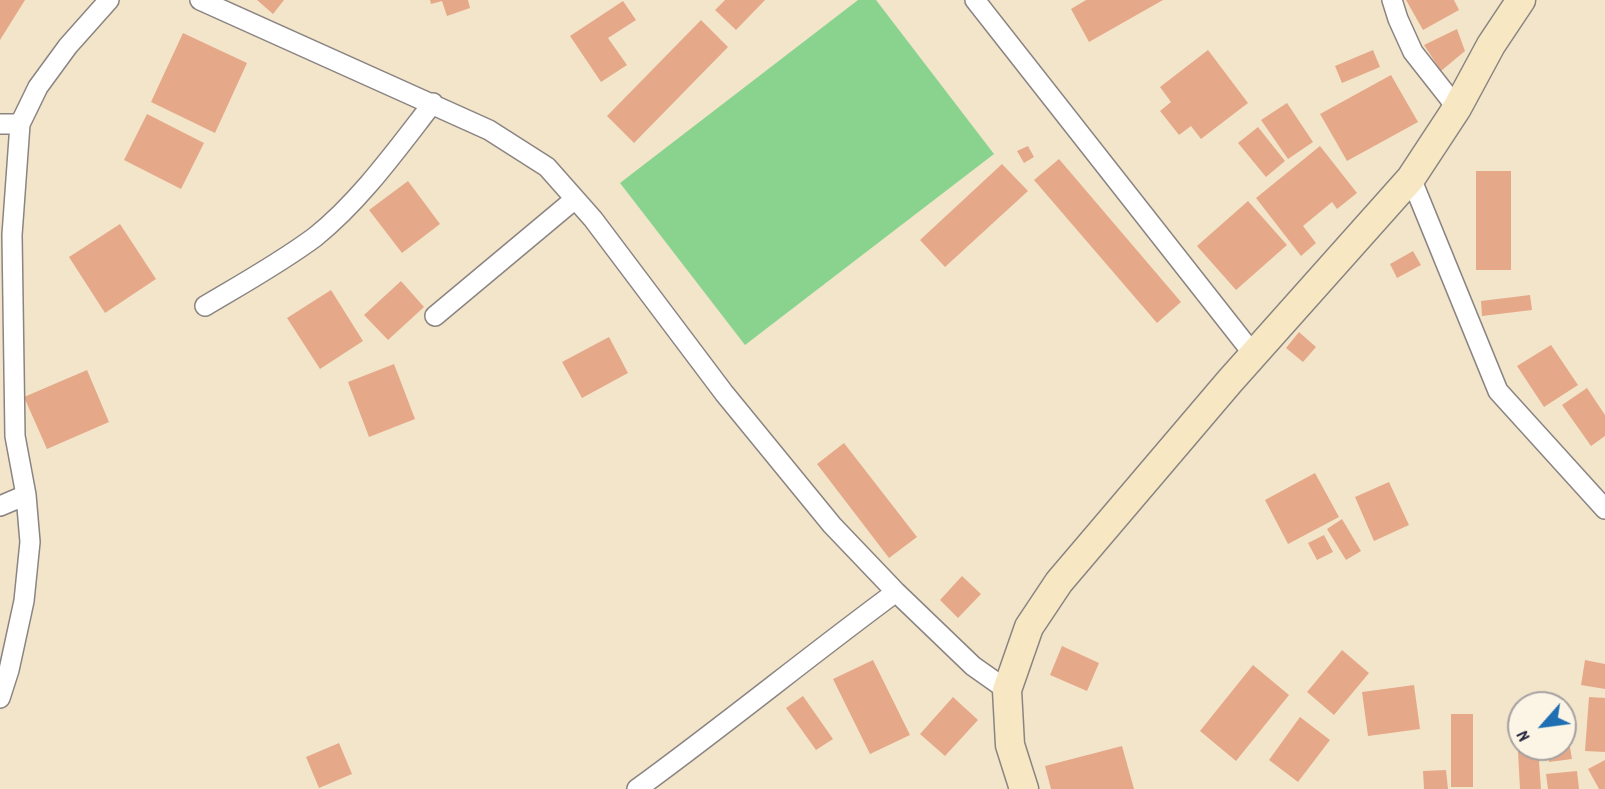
<!DOCTYPE html>
<style>
body{margin:0}
#map{position:relative;width:1605px;height:789px;overflow:hidden;background:#f3e5ca;font-family:Dekko,sans-serif}
canvas{display:block}
.north{position:absolute;left:1507px;top:691px;width:70px;height:70px;box-sizing:border-box;background:#fcf5e5;border:2px solid #a5a1a1;border-radius:50%;rotate:242deg;font-size:19px;font-weight:700;line-height:28px;text-align:center;color:#22223b}
.north::after{content:'';display:block;margin:auto;width:24px;height:32px;background:#1f6fb2;clip-path:polygon(50% 0,100% 100%,50% 72%,0 100%)}
</style>
<div id="map">
<canvas width="1605" height="789"></canvas>
<div class="north">N</div>
</div>
<script>
const ctx = document.querySelector('canvas').getContext('2d');
ctx.lineJoin = 'round';
function paint(path, color) { ctx.fillStyle = color; ctx.fill(path, 'evenodd'); }
function trace(path, color, width, dash) { ctx.strokeStyle = color; ctx.lineWidth = width; ctx.lineCap = dash ? 'butt' : 'round'; ctx.setLineDash(dash || []); ctx.stroke(path); }
paint(new Path2D(`
 M 858,0 L 876,0 L 994,154 L 745,345 L 620,183 Z`), '#89d38f');
paint(new Path2D(`
 M 0,0 L 25,0 L 0,40 Z
 M 257,0 L 284,0 L 273,14 Z
 M 430,0 L 468,0 L 470,8 L 447,16 L 442,1 L 431,4 Z
 M 725,0 L 765,0 L 736,30 L 715,10 Z
 M 1086,0 L 1163,0 L 1089,42 L 1071,9 Z
 M 1406,0 L 1454,0 L 1459,10 L 1423,30 Z
 M 623,1 L 636,20 L 608,38 L 627,65 L 601,82 L 570,36 Z
 M 701,20 L 728,47 L 634,143 L 607,116 Z
 M 1457,29 L 1465,51 L 1441,71 L 1424,45 Z
 M 183,33 L 247,63 L 215,133 L 151,102 Z
 M 1208,50 L 1248,103 L 1201,139 L 1191,126 L 1179,135 L 1160,111 L 1171,102 L 1160,87 Z
 M 1373,50 L 1380,67 L 1342,83 L 1335,66 Z
 M 1391,75 L 1418,122 L 1347,161 L 1320,114 Z
 M 1287,103 L 1313,142 L 1288,159 L 1261,120 Z
 M 147,114 L 204,143 L 181,189 L 124,160 Z
 M 1258,127 L 1285,161 L 1266,177 L 1238,143 Z
 M 1028,146 L 1034,157 L 1024,163 L 1017,151 Z
 M 1320,146 L 1357,193 L 1337,209 L 1332,202 L 1303,226 L 1316,243 L 1301,256 L 1256,198 Z
 M 1059,159 L 1181,302 L 1157,323 L 1034,180 Z
 M 1002,164 L 1028,191 L 945,267 L 920,240 Z
 M 1476,171 L 1511,171 L 1511,270 L 1476,270 Z
 M 408,181 L 440,224 L 402,253 L 369,210 Z
 M 1248,201 L 1287,245 L 1236,290 L 1197,246 Z
 M 120,224 L 156,279 L 105,313 L 69,257 Z
 M 1413,251 L 1421,265 L 1397,278 L 1390,264 Z
 M 401,281 L 424,307 L 388,340 L 364,315 Z
 M 331,290 L 363,341 L 320,369 L 287,318 Z
 M 1530,295 L 1532,310 L 1482,316 L 1481,301 Z
 M 1299,332 L 1316,347 L 1303,362 L 1286,348 Z
 M 609,337 L 628,373 L 582,398 L 562,362 Z
 M 1551,345 L 1578,385 L 1544,407 L 1517,366 Z
 M 394,364 L 415,419 L 369,437 L 348,382 Z
 M 87,370 L 109,422 L 47,449 L 24,397 Z
 M 1587,388 L 1605,415 L 1605,436 L 1591,446 L 1562,405 Z
 M 844,443 L 917,537 L 889,558 L 817,464 Z
 M 1315,473 L 1339,517 L 1288,544 L 1265,500 Z
 M 1389,482 L 1409,525 L 1374,541 L 1355,497 Z
 M 1342,519 L 1361,551 L 1346,560 L 1327,529 Z
 M 1324,535 L 1333,552 L 1317,560 L 1308,543 Z
 M 962,576 L 981,594 L 958,618 L 940,600 Z
 M 1062,646 L 1099,663 L 1087,691 L 1050,675 Z
 M 1342,650 L 1369,673 L 1334,715 L 1307,692 Z
 M 873,660 L 910,735 L 870,754 L 833,679 Z
 M 1585,660 L 1605,664 L 1605,689 L 1581,685 Z
 M 1253,665 L 1289,695 L 1236,761 L 1200,731 Z
 M 1414,685 L 1420,729 L 1368,736 L 1362,692 Z
 M 803,696 L 833,739 L 816,750 L 786,708 Z
 M 953,697 L 978,720 L 945,756 L 920,734 Z
 M 1589,697 L 1605,698 L 1605,752 L 1585,751 Z
 M 1451,714 L 1473,714 L 1473,787 L 1451,787 Z
 M 1521,714 L 1521,747 L 1538,747 L 1541,789 L 1520,789 L 1516,715 Z
 M 1300,717 L 1330,740 L 1298,782 L 1269,760 Z
 M 1563,718 L 1565,718 L 1572,759 L 1549,762 L 1547,747 L 1563,747 Z
 M 339,743 L 352,774 L 319,788 L 306,757 Z
 M 1122,746 L 1134,789 L 1051,789 L 1045,766 Z
 M 1605,760 L 1605,789 L 1599,789 L 1588,769 Z
 M 1446,770 L 1448,789 L 1424,789 L 1423,771 Z
 M 1577,771 L 1579,789 L 1548,789 L 1546,774 Z`), '#e5a98a');
const street = new Path2D(`
 M 200,0 L 489,130 L 547,167 L 593,219 L 724,393 L 832,525 L 896,592 L 973,666 L 1007,690
 M 975,0 L 1254,355
 M 1392,0 L 1398,19 L 1413,52 L 1457,108
 M 0,124 L 20,124
 M 1411,178 L 1498,391 L 1605,509
 M 205,306 C 242,284 280,263 315,237 C 361,200 397,149 433,103
 M 435,316 L 575,199
 M 0,506 L 26,495
 M 0,698 L 9,670 L 24,601 L 30,542 L 26,495 L 15,436 L 12,235 L 20,124 L 38,87 L 68,46 L 109,0
 M 637,789 C 725,725 809,656 896,592`);
const secondary = new Path2D(`
 M 1024,789 L 1010,745 L 1007,690 L 1029,627 L 1059,582 L 1230,381 L 1411,178 L 1457,108 L 1491,45 L 1521,0`);
trace(street, '#8a8482', 22);
trace(secondary, '#8a8482', 31);
trace(street, '#fff', 19);
trace(secondary, '#f7e8c3', 28);
</script>
